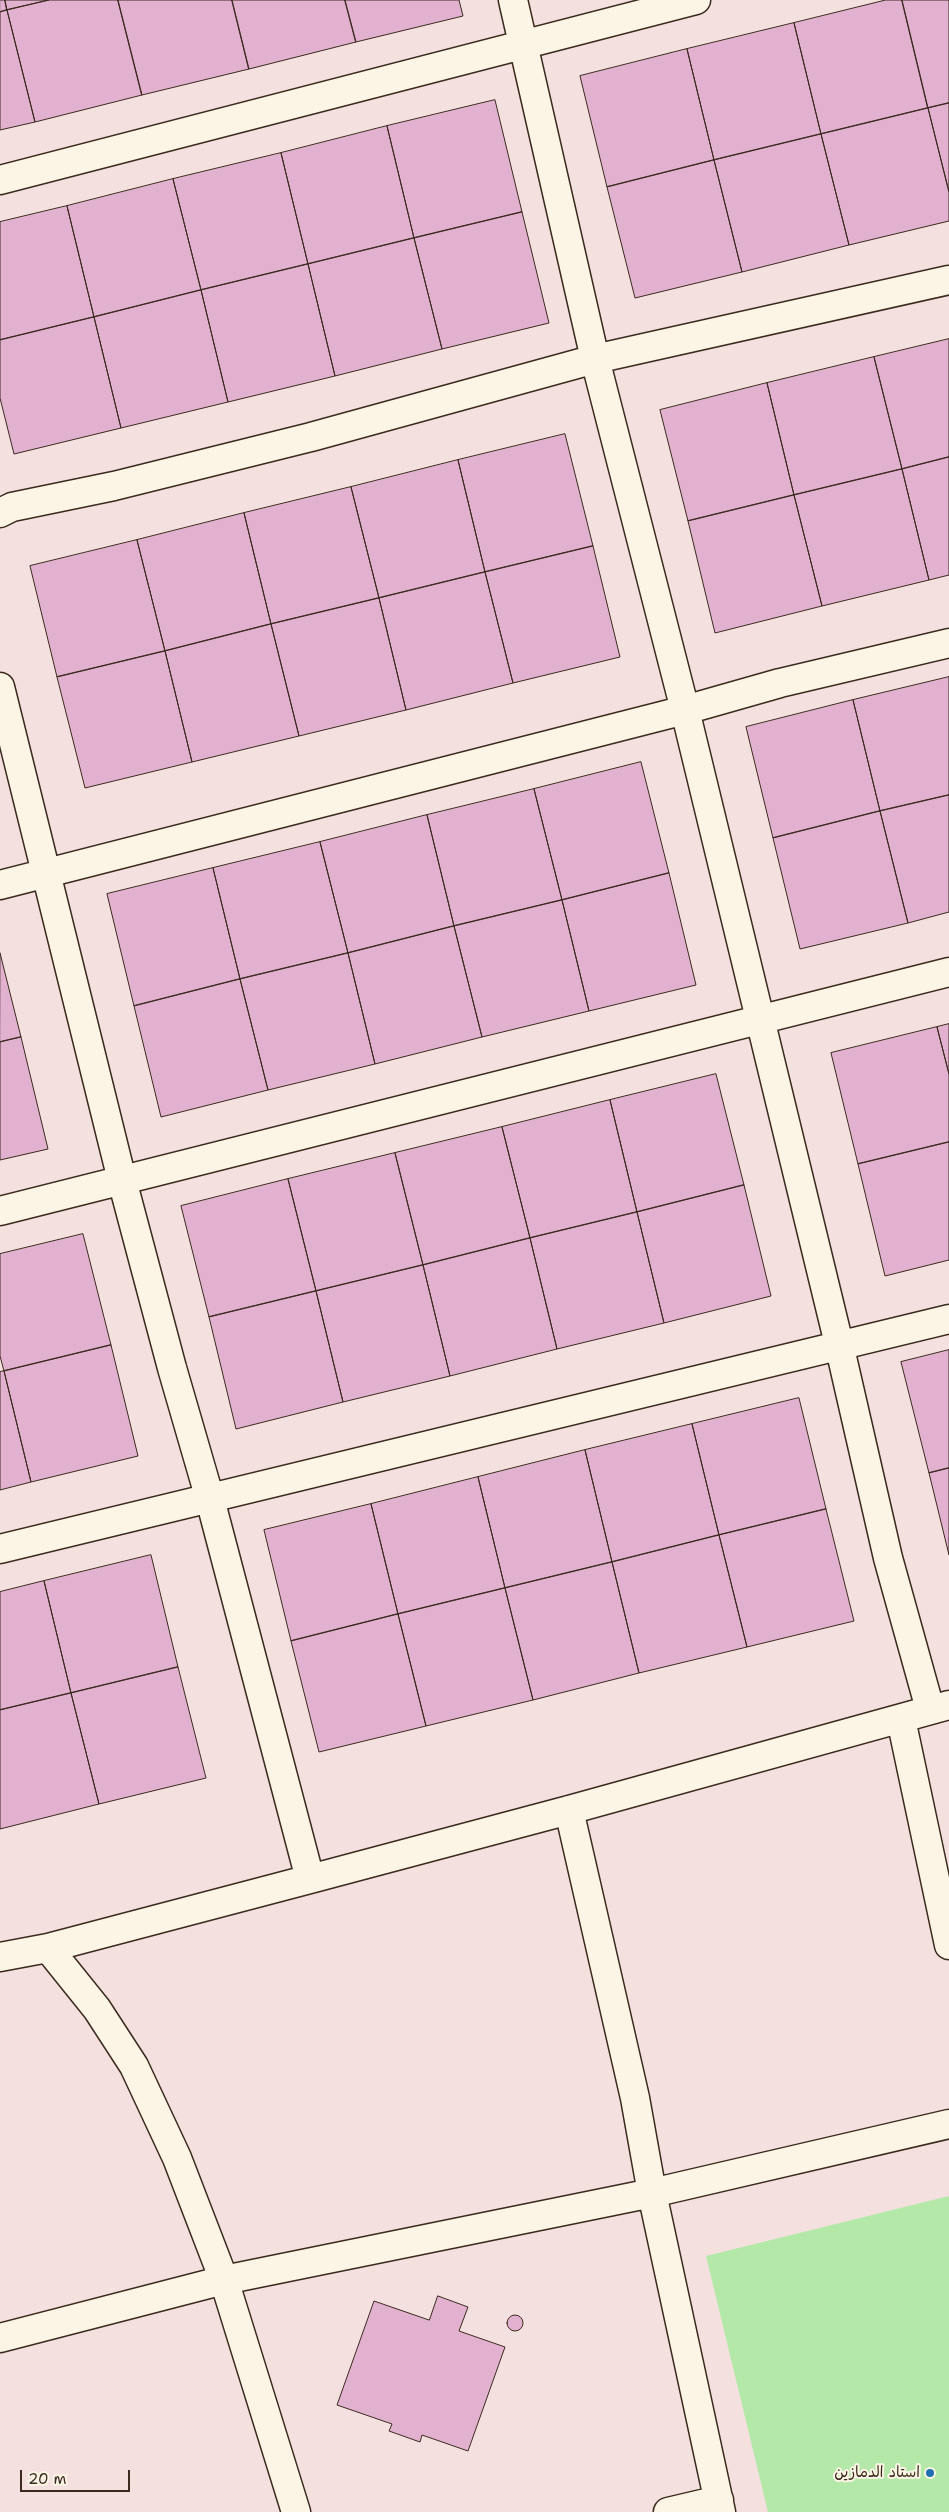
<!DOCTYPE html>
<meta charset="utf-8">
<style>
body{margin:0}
#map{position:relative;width:949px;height:2512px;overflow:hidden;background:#f4e1df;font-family:"Shantell Sans",sans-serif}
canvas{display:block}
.scale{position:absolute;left:20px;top:2470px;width:110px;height:22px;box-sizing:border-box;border:2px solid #3b2a1e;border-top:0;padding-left:6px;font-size:15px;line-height:18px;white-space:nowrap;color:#3b2a1e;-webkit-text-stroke:4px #fcf5e5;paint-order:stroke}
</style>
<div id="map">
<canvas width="949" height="2512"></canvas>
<div class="scale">20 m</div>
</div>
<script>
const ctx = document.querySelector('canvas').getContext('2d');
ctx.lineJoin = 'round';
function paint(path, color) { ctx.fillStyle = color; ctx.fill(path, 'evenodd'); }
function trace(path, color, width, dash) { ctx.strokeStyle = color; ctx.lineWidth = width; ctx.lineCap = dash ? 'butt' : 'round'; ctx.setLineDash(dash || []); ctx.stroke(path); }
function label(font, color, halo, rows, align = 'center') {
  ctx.font = font + ' "Shantell Sans","Playpen Sans Arabic",sans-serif'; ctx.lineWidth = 4; ctx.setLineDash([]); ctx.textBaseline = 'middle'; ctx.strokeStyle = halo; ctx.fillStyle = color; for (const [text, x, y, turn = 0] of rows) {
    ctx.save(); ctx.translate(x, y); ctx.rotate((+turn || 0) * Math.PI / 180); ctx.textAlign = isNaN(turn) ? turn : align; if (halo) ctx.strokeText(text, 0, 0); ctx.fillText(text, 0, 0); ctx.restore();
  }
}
paint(new Path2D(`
 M 949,2196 L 949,2512 L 768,2512 L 706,2256 Z`), '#b4e8a9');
const building = new Path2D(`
 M 0,0 L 5,0 L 7,10 L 0,12 Z
 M 5,0 L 49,0 L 7,10 Z
 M 49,0 L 118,0 L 142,95 L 35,122 L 7,10 Z
 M 118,0 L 232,0 L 249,69 L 142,95 Z
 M 232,0 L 345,0 L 356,42 L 249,69 Z
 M 345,0 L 459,0 L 463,16 L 356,42 Z
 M 886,0 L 902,0 L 928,108 L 821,134 L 794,23 Z
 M 902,0 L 949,0 L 949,103 L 928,108 Z
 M 7,10 L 35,122 L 0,130 L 0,12 Z
 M 794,23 L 821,134 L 714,160 L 687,49 Z
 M 687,49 L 714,160 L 607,187 L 580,76 Z
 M 495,100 L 522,212 L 414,238 L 387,126 Z
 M 949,103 L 949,192 L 928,108 Z
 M 928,108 L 949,192 L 949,221 L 849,245 L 821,134 Z
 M 387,126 L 414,238 L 308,264 L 281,153 Z
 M 821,134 L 849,245 L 742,272 L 714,160 Z
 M 281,153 L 308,264 L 201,290 L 173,179 Z
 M 714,160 L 742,272 L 635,298 L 607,187 Z
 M 173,179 L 201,290 L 94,317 L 67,206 Z
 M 67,206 L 94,317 L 0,340 L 0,222 Z
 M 522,212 L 549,323 L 442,349 L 414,238 Z
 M 414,238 L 442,349 L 335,376 L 308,264 Z
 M 308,264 L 335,376 L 228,402 L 201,290 Z
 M 201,290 L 228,402 L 121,428 L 94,317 Z
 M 94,317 L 121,428 L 14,454 L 0,398 L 0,340 Z
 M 949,339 L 949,457 L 902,469 L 874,357 Z
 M 874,357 L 902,469 L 794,495 L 767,383 Z
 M 767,383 L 794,495 L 688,521 L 660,410 Z
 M 565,434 L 593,546 L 485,572 L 458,460 Z
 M 949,457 L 949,575 L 929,580 L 902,469 Z
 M 458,460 L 485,572 L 379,598 L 351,487 Z
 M 902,469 L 929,580 L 822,606 L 794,495 Z
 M 351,487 L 379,598 L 271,624 L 244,513 Z
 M 794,495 L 822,606 L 715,633 L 688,521 Z
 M 244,513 L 271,624 L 165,651 L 137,540 Z
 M 137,540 L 165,651 L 57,677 L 30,566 Z
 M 593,546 L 620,657 L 513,683 L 485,572 Z
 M 485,572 L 513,683 L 406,710 L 379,598 Z
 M 379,598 L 406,710 L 299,736 L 271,624 Z
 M 271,624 L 299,736 L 192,762 L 165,651 Z
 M 165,651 L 192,762 L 85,788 L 57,677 Z
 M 949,677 L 949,795 L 880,811 L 853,700 Z
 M 853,700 L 880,811 L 773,838 L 746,727 Z
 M 641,762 L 669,873 L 562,900 L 534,789 Z
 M 534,789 L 562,900 L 454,926 L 427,815 Z
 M 949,795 L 949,912 L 908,923 L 880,811 Z
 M 880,811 L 908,923 L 800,949 L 773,838 Z
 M 427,815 L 454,926 L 348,953 L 320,842 Z
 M 320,842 L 348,953 L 240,979 L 213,868 Z
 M 213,868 L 240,979 L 134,1006 L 107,894 Z
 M 669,873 L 696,985 L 589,1011 L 562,900 Z
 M 562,900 L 589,1011 L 482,1037 L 454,926 Z
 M 454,926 L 482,1037 L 375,1064 L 348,953 Z
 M 0,953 L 21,1037 L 0,1042 Z
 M 348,953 L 375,1064 L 268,1090 L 240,979 Z
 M 240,979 L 268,1090 L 161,1117 L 134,1006 Z
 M 949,1024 L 949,1074 L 937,1027 Z
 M 937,1027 L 949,1074 L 949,1142 L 858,1164 L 831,1053 Z
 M 21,1037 L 48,1149 L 0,1160 L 0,1042 Z
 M 716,1074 L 744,1185 L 637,1212 L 610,1100 Z
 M 610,1100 L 637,1212 L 530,1238 L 502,1127 Z
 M 502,1127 L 530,1238 L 423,1265 L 395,1153 Z
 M 949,1142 L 949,1260 L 885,1276 L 858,1164 Z
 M 395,1153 L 423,1265 L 316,1291 L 288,1179 Z
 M 288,1179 L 316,1291 L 209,1317 L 181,1206 Z
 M 744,1185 L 771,1296 L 664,1323 L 637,1212 Z
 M 637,1212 L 664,1323 L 557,1349 L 530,1238 Z
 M 83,1234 L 111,1345 L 4,1371 L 0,1356 L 0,1254 Z
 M 530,1238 L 557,1349 L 450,1376 L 423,1265 Z
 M 423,1265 L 450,1376 L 343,1402 L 316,1291 Z
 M 316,1291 L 343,1402 L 236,1429 L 209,1317 Z
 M 111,1345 L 138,1456 L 31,1482 L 4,1371 Z
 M 949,1350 L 949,1468 L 929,1473 L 901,1362 Z
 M 4,1371 L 31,1482 L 0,1490 L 0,1372 Z
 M 799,1398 L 826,1509 L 719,1535 L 692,1424 Z
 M 692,1424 L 719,1535 L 612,1562 L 585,1450 Z
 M 585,1450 L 612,1562 L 505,1588 L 478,1477 Z
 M 949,1468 L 949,1555 L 929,1473 Z
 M 478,1477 L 505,1588 L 398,1614 L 371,1504 Z
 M 371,1504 L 398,1614 L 291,1641 L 264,1530 Z
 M 826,1509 L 854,1621 L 747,1647 L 719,1535 Z
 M 719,1535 L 747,1647 L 639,1673 L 612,1562 Z
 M 151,1555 L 178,1667 L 71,1693 L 44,1581 Z
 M 612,1562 L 639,1673 L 533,1700 L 505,1588 Z
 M 44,1581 L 71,1693 L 0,1710 L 0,1592 Z
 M 505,1588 L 533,1700 L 426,1726 L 398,1614 Z
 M 398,1614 L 426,1726 L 319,1752 L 291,1641 Z
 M 178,1667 L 206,1778 L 99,1804 L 71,1693 Z
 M 71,1693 L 99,1804 L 0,1829 L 0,1710 Z
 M 438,2296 L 468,2307 L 459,2331 L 505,2347 L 468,2451 L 422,2435 L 420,2442 L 389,2431 L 392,2424 L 337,2405 L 374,2301 L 429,2320 Z
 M507 2323a8 8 0 1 1 16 0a8 8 0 1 1-16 0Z`);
paint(building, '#e2b1d0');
trace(building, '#3b2a1e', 1);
const minor = new Path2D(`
 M 513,0 L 595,359 L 685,710 L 839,1344 L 888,1558 L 930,1709
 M 0,180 L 696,0
 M 0,513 L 12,507 L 114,486 L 311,437 L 595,359 L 949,280
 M 0,687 L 122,1180 L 172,1368 L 210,1499 L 310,1879
 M 0,885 L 685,710 L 780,683 L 949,643
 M 0,1211 L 949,972
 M 0,1549 L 949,1319
 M 901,1719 L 949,1945
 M 569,1810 L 635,2098 L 652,2193 L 721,2512
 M 48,1948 L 97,2009 L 134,2066 L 177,2158 L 224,2280 L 296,2512
 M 0,1957 L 48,1948 L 310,1879 L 569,1810 L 949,1705
 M 0,2338 L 224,2280 L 652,2193 L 949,2124
 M 668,2512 L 719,2500`);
trace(minor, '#3b2a1e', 31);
trace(minor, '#fcf5e5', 28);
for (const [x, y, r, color] of [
 [930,2473,5,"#1f6fb2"]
]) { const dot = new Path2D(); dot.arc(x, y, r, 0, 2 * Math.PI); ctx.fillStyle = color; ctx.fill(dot); trace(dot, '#fcf5e5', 2); }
label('15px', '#3b2a1e', '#fcf5e5', [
 ["استاد الدمازين",920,2473]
], 'right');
</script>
